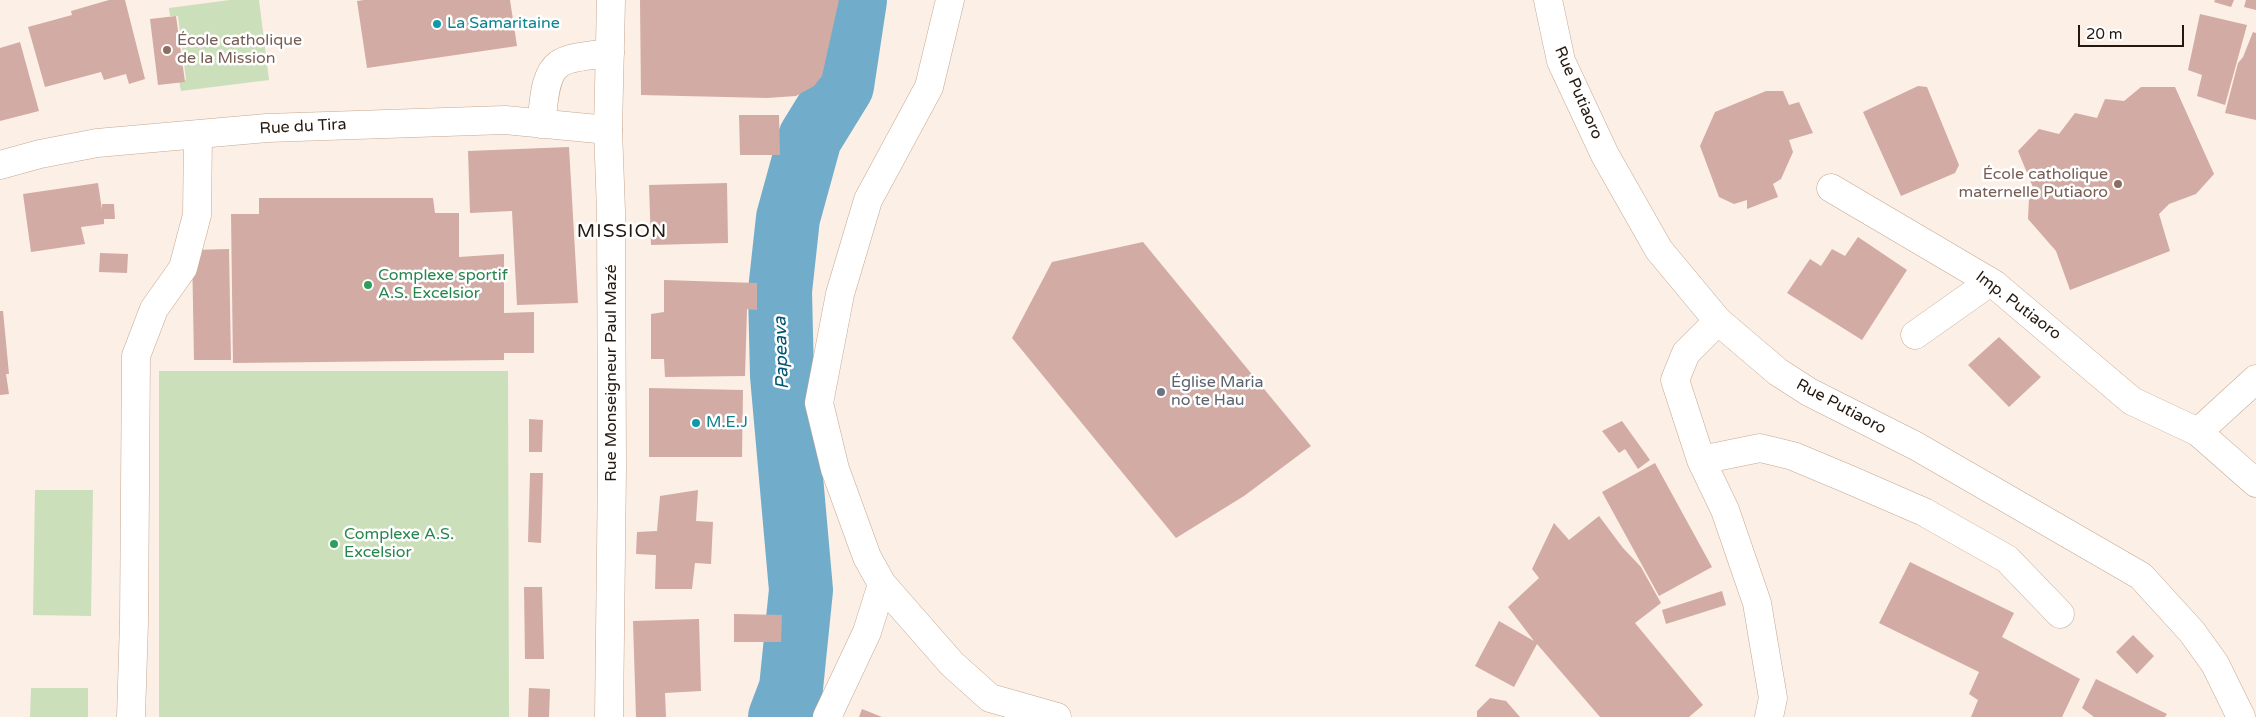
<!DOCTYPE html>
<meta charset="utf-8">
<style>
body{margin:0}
#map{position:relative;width:2256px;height:717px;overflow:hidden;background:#fcefe6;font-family:"Varela Round",sans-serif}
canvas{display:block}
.scale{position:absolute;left:2078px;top:25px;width:106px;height:22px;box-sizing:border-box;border:2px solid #241910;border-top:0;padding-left:6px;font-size:15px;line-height:18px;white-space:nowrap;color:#241910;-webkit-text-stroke:4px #fff;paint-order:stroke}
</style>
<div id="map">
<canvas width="2256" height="717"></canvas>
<div class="scale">20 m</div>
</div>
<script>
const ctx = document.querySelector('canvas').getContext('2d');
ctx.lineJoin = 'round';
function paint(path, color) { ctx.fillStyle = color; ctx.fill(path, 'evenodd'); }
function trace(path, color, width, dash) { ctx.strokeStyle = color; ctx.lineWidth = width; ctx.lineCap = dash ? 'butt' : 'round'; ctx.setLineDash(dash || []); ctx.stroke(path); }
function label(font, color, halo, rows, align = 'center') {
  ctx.font = font + ' "Varela Round",sans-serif'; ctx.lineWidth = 5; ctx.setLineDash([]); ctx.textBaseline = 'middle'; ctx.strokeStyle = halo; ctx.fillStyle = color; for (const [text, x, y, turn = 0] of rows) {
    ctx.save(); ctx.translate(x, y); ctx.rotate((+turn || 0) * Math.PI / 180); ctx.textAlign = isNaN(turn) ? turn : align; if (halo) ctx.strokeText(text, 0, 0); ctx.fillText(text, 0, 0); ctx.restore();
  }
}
paint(new Path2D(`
 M 230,0 L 259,0 L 269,80 L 181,91 L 179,81 L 186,80 L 178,16 L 170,16 L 169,8 Z
 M 159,371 L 508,371 L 509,717 L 159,717 Z
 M 35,490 L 93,490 L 91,616 L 33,615 Z
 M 31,688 L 88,688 L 88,717 L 30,717 Z`), '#ccdfbb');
trace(new Path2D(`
 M 780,717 L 791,688 L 801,590 L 782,376 L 780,291 L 788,218 L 810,138 L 842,86 L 855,0`), '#71adca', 64);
paint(new Path2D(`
 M 109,0 L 125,0 L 145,79 L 129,84 L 126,74 L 104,80 L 101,72 L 45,87 L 28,27 L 72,15 L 71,11 Z
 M 364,0 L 510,0 L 517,46 L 367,68 L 357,1 Z
 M 640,0 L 839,0 L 822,76 L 814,86 L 796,96 L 767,98 L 641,95 Z
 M 2215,0 L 2234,0 L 2231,7 L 2214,2 Z
 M 2246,0 L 2256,0 L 2256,10 L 2244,7 Z
 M 2200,14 L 2247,25 L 2225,105 L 2197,96 L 2202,75 L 2188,70 Z
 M 176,16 L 185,82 L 158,85 L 150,19 Z
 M 2253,32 L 2256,33 L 2256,120 L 2225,113 L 2238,63 L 2243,57 Z
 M 20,42 L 39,111 L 0,121 L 0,48 Z
 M 1918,86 L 1927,87 L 1959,165 L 1955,173 L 1901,196 L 1863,112 Z
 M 2141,87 L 2175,87 L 2214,174 L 2196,194 L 2169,204 L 2159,214 L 2170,251 L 2070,290 L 2056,251 L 2028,219 L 2029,198 L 2037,197 L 2018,151 L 2039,129 L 2059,134 L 2075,113 L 2097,118 L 2105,99 L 2124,101 Z
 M 1766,91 L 1783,91 L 1789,105 L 1799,102 L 1813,133 L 1789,140 L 1793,152 L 1781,179 L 1773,184 L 1778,197 L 1747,209 L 1747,200 L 1734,204 L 1719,197 L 1700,146 L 1715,112 Z
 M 739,115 L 779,115 L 780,155 L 740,155 Z
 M 569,147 L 578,303 L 517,305 L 512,211 L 470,213 L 468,151 Z
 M 98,183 L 102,210 L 102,204 L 114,204 L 115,219 L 104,219 L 104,224 L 81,227 L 85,244 L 31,252 L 23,194 Z
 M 727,183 L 728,243 L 651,245 L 649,185 Z
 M 259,198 L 433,198 L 435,213 L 459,213 L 459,257 L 504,254 L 504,313 L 534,312 L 534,353 L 504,353 L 504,360 L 233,363 L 231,214 L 259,214 Z
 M 1858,237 L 1907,270 L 1862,340 L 1787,293 L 1810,259 L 1821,266 L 1832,249 L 1845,256 Z
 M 1143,242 L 1311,446 L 1244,496 L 1176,538 L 1012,338 L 1052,262 Z
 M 229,249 L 231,360 L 194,360 L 192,250 Z
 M 100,253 L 128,254 L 127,273 L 99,272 Z
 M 664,280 L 757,283 L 757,310 L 747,309 L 745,376 L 665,377 L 664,359 L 651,359 L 651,314 L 664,312 Z
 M 0,311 L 3,311 L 9,374 L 6,374 L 9,394 L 0,395 Z
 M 1999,337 L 2041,377 L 2009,407 L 1968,365 Z
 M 649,388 L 743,390 L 742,457 L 649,457 Z
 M 529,419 L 543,420 L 542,452 L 529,452 Z
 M 1622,421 L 1650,460 L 1638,469 L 1625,449 L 1619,453 L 1602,431 Z
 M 1655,463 L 1712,567 L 1659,596 L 1602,492 Z
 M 530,473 L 543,473 L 541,543 L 528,542 Z
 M 698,490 L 696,521 L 713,522 L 711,564 L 695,563 L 692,589 L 655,589 L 656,555 L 636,554 L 637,532 L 657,531 L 660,496 Z
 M 1599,516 L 1623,548 L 1641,567 L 1661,603 L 1635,623 L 1703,705 L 1689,717 L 1600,717 L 1537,644 L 1514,687 L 1475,666 L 1499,621 L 1534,641 L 1508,607 L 1539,578 L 1532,569 L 1554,523 L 1569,540 Z
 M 1910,562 L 2014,613 L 2002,637 L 2080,679 L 2062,717 L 1971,717 L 1978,700 L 1969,694 L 1979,672 L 1879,623 Z
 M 524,587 L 542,587 L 544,659 L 525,659 Z
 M 1722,591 L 1726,605 L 1666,624 L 1662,610 Z
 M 734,614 L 782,615 L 781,642 L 734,642 Z
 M 699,619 L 701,691 L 665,693 L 666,717 L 636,717 L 633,621 Z
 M 2133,635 L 2154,656 L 2137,674 L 2116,652 Z
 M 2096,679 L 2167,714 L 2165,717 L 2094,717 L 2082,708 Z
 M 529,688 L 550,689 L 549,717 L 528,717 Z
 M 1490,698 L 1506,701 L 1520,717 L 1477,717 L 1477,711 Z
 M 862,709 L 882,717 L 859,717 Z`), '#d2aba4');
const minor = new Path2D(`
 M 950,0 L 929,87 L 868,200 L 840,294 L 819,403 L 835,469 L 867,557 L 882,584 L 952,664 L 990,698 L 1057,717
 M 541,124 C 544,107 543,75 559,64 C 569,56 597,55 610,53
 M 0,165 L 40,154 L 97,143 L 267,128 L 505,120 L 608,130
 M 1831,188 L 1994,284 L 2132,401 L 2198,432 L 2256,483
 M 1718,321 L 1686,353 L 1675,380 L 1701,460 L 1725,510 L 1757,603 L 1773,698 L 1769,717
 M 1915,335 L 1990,282
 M 2198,432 L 2256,379
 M 1701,460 L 1760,448 L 1793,456 L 1848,479 L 1924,512 L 2007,559 L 2060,614
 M 131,717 L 134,622 L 136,356 L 154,309 L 183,268 L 197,215 L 198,135
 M 827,717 L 867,632 L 882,584`);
const major = new Path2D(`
 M 1548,0 L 1561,61 L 1605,155 L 1659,250 L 1718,321 L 1778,372 L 1809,392 L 1916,446 L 2141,576 L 2192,632 L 2215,664 L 2241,717
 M 609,717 L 612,468 L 611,211 L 608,130 L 611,0`);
trace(minor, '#c5a891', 29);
trace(major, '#c5a891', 29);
trace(minor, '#fff', 28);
trace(major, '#fff', 28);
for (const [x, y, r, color] of [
 [437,24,5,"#0f9aa8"],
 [167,50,5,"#8d6e63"],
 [2118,184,5,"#8d6e63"],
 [368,285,5,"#2e9e5b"],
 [1161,392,5,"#6b7280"],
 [696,423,5,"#0f9aa8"],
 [334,544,5,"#2e9e5b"]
]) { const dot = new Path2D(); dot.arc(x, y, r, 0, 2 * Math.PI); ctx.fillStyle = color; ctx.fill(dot); trace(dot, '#fff', 2); }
label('16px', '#0d838f', '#fff', [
 ["La Samaritaine",447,24],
 ["M.E.J",706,423]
], 'left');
label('16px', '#785e54', '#fff', [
 ["École catholique",177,41],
 ["de la Mission",177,59],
 ["École catholique",2108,175,"right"],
 ["maternelle Putiaoro",2108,193,"right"]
], 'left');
label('16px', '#241910', '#fff', [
 ["Rue Putiaoro",1578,93,67],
 ["Rue du Tira",303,127,-3],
 ["Imp. Putiaoro",2018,306,37],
 ["Rue Monseigneur Paul Mazé",612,373,-90],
 ["Rue Putiaoro",1841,407,28]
]);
label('16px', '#27864d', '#fff', [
 ["Complexe sportif",378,276],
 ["A.S. Excelsior",378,294],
 ["Complexe A.S.",344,535],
 ["Excelsior",344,553]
], 'left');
label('16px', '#5b616d', '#fff', [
 ["Église Maria",1171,383],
 ["no te Hau",1171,401]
], 'left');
label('italic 18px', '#015572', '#fff', [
 ["Papeava",782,353,-92]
]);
ctx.letterSpacing = '1px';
label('19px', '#241910', '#fff', [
 ["MISSION",622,232]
]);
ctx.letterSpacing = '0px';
</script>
